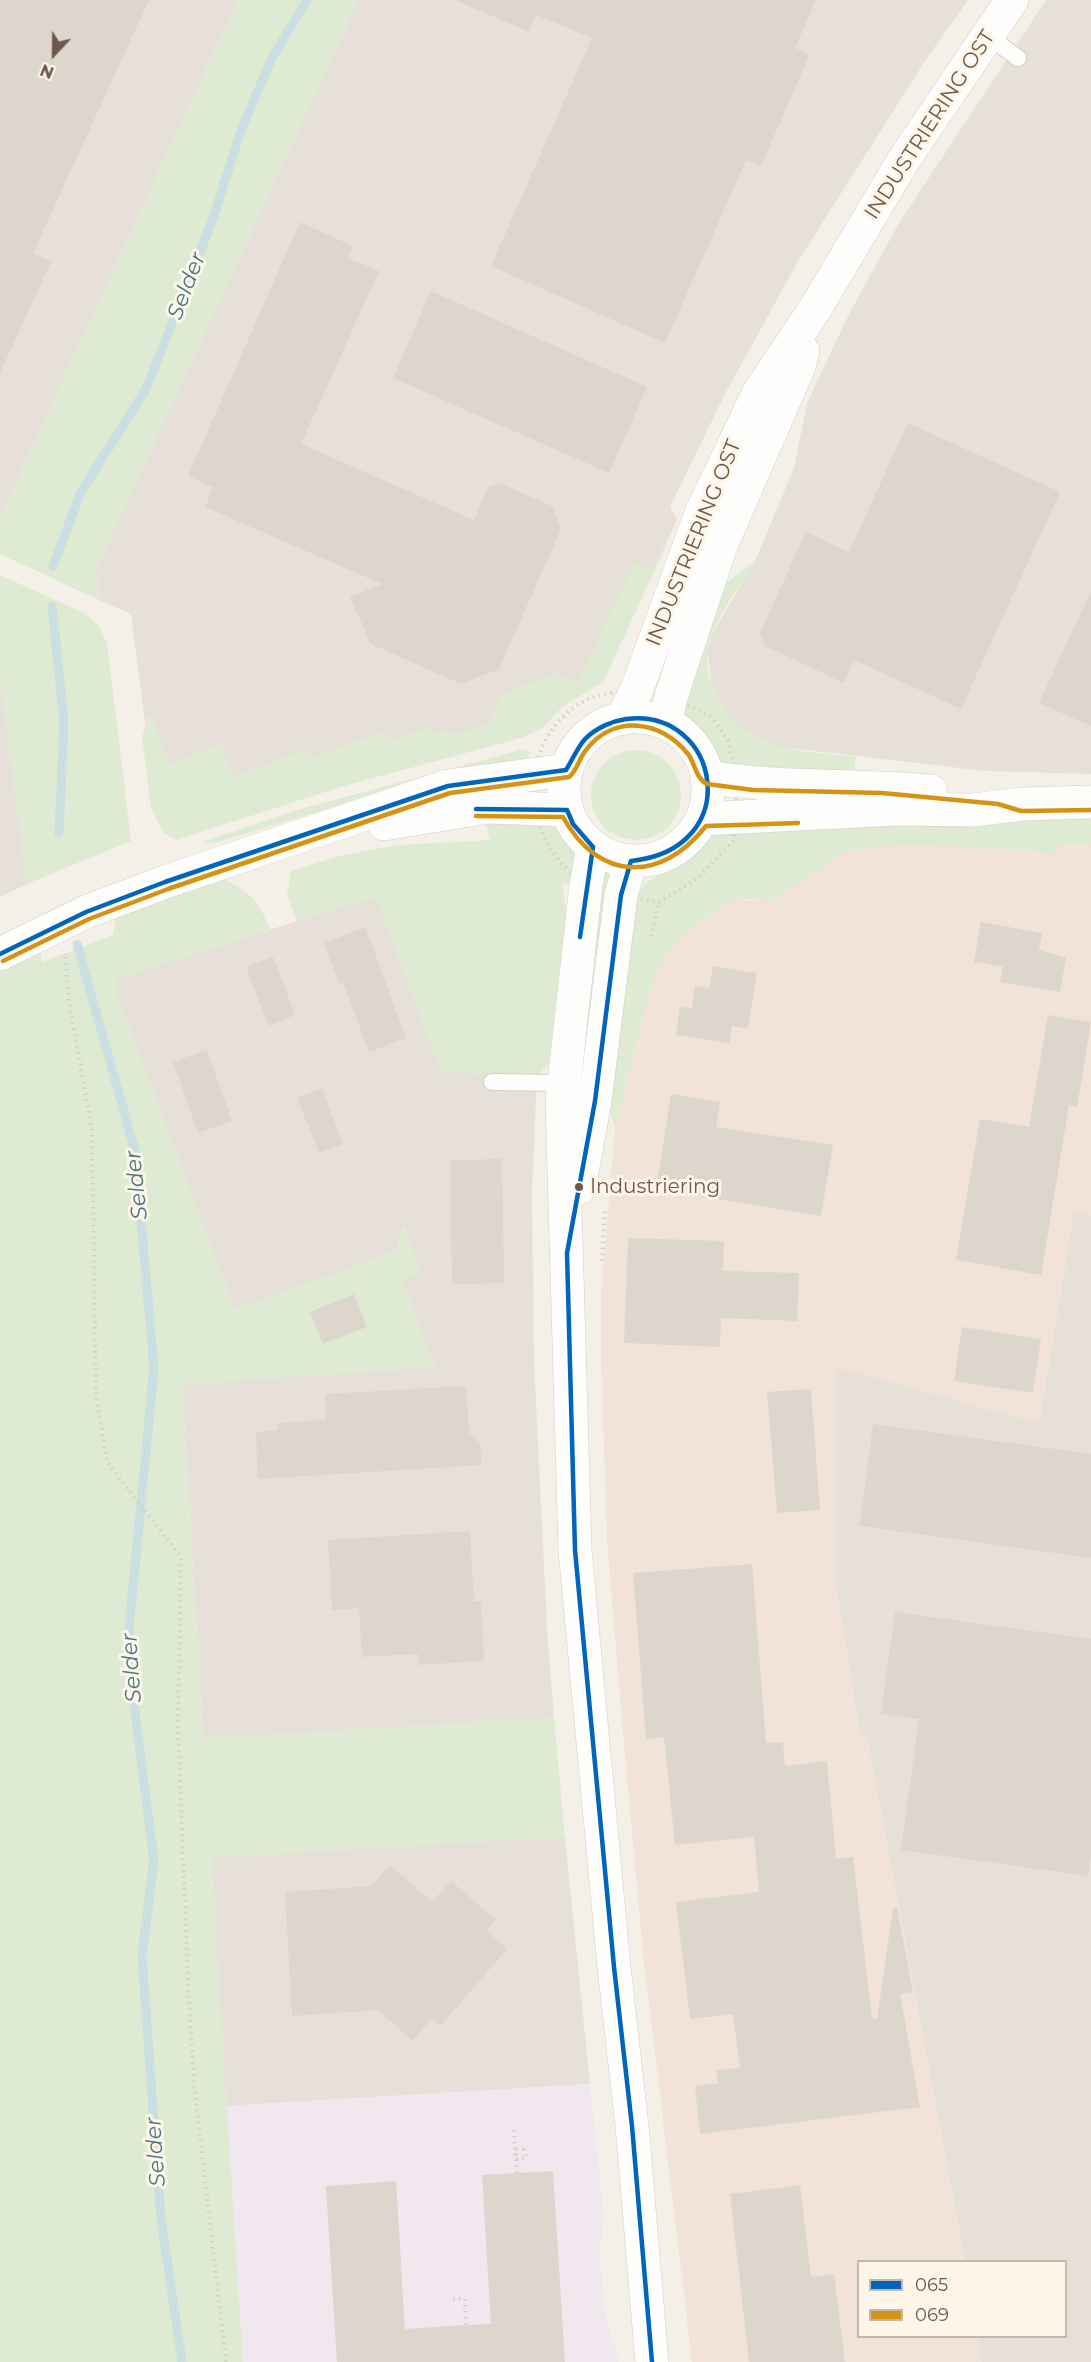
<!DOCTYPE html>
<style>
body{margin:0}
#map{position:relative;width:1091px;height:2362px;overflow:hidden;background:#f4f0e7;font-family:Montserrat,sans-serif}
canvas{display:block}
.legend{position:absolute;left:857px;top:2260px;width:210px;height:78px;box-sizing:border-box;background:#fdf6e8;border:2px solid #c4b8aa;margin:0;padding:8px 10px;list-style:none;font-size:18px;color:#6e5a4c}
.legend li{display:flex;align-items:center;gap:12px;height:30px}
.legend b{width:30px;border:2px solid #c4b8aa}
.north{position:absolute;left:24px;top:24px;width:60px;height:60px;-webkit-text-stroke:4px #fdf6e8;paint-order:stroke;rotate:202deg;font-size:16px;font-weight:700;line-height:24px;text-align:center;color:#6e5a4c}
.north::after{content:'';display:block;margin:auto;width:21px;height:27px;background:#6e5a4c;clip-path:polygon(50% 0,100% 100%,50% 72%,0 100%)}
</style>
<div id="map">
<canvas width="1091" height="2362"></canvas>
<ul class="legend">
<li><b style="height:8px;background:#0065bd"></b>065</li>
<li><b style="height:8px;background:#d59313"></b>069</li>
</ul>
<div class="north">N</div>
</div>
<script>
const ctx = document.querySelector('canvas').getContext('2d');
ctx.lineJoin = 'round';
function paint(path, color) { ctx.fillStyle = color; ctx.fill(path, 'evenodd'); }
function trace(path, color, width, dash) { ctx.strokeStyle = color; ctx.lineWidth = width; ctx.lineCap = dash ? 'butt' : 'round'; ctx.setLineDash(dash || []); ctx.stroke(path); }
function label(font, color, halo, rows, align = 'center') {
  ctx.font = font + ' Montserrat,sans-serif'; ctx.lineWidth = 6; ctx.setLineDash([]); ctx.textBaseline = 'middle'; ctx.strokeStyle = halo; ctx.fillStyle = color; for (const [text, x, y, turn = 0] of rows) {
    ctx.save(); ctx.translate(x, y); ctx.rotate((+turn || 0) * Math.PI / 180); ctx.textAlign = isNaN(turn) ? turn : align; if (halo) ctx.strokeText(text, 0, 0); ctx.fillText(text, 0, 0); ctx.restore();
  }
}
paint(new Path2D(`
 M 1091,844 L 1091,1215 L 1074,1212 L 1039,1423 L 836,1367 L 836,1586 L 860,1734 L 867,1735 L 965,2261 L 858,2262 L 858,2336 L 978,2337 L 981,2362 L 692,2362 L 643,1953 L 625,1756 L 607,1541 L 601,1357 L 601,1293 L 615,1127 L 652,983 L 671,947 L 720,906 L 735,899 L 754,901 L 809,874 L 845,852 L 887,845 L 963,846 L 1054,854 L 1057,845 Z`), '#f1e3d8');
paint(new Path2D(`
 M 0,0 L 238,0 L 0,517 Z
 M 358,0 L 968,0 L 925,61 L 797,263 L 725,394 L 670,507 L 677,519 L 671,533 L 607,656 L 582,694 L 491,729 L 156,807 L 131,614 L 99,600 L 96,569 Z
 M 1046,0 L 1091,0 L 1091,774 L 985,771 L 780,747 L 753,736 L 729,718 L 712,687 L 707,650 L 714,631 L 756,559 L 794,468 L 807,403 L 850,312 L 899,223 Z
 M 0,675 L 27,884 L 0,897 Z
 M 376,896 L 440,1068 L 537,1076 L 532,1191 L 534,1361 L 547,1628 L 554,1718 L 203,1739 L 182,1384 L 434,1367 L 402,1280 L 403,1227 L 397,1251 L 235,1310 L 116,993 L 115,979 Z
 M 1074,1212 L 1091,1215 L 1091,2362 L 981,2362 L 978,2337 L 1066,2336 L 1066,2262 L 965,2261 L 867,1736 L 860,1734 L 836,1586 L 836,1367 L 1039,1423 Z
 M 565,1837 L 590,2084 L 226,2106 L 211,1857 Z`), '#e6e0d9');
paint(new Path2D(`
 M 590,2084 L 604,2220 L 599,2251 L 606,2317 L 619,2362 L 243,2362 L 226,2106 Z`), '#f1e7ef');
paint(new Path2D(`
 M 238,0 L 358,0 L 96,569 L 99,600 L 0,554 L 0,517 Z
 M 663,545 L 666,546 L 603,682 L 562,707 L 543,728 L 521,738 L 344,786 L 176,840 L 163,832 L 151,808 L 142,737 L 150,714 L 170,764 L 220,744 L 234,777 L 306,749 L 311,758 L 385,731 L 389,741 L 428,728 L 436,733 L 443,730 L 459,733 L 487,725 L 502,694 L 557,673 L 577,683 L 635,562 L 652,570 Z
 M 756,560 C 740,587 715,617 708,648 C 705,662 710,685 717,697 C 749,753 799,750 856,757 L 854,774 L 724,766 L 714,759 L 692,729 L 685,714 L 684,688 L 713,593 Z
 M 0,575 L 84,613 L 99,626 L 107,643 L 131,841 L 27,884 L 0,675 Z
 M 524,749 L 530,752 L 526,763 L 377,794 L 218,842 L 202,842 L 297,810 Z
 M591 795a45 45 0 1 1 90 0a45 45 0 1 1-90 0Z
 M 484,817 L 527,818 L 556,828 L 577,855 L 576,885 L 562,883 L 566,913 L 549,1063 L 537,1076 L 438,1073 L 439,1068 L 376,896 L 297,921 L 287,895 L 291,871 L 343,855 L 399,845 L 490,840 Z
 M 1091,818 L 1091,844 L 1057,845 L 1055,854 L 963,846 L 887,845 L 845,852 L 772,900 L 735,899 L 720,906 L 671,947 L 652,983 L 615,1127 L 605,1099 L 626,919 L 638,894 L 646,883 L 688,857 L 708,835 L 745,826 Z
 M 610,871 L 617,875 L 602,949 L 596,953 L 592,950 L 602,875 Z
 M 219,876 C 248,891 259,899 270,930 L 115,980 L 116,993 L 235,1309 L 397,1251 L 404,1226 L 421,1273 L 402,1280 L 434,1368 L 182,1384 L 203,1739 L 554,1718 L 565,1837 L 211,1858 L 243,2362 L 0,2362 L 0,969 L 40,951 L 42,962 L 113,935 L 117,914 Z`), '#dfead3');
trace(new Path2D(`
 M 53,566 L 81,492 L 146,389 L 213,219 L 240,133 L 272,58 L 307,0
 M 52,607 L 64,721 L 59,833
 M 77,944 L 135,1151 L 154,1368 L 127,1649 L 154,1860 L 142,1956 L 161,2219 L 182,2362`), '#cbdee2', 9);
paint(new Path2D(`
 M 0,0 L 149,0 L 33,253 L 51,262 L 0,373 Z
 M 455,0 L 816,0 L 795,48 L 810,54 L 761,166 L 746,160 L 665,343 L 491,266 L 592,38 L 536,15 L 529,32 Z
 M 300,222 L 353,246 L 348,258 L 379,271 L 301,444 L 474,520 L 488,487 L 499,483 L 552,506 L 561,529 L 499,669 L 461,684 L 371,644 L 350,597 L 382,584 L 205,507 L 213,487 L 188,476 Z
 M 431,291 L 647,387 L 609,473 L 393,378 Z
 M 908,423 L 1060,492 L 961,709 L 854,660 L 844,683 L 765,646 L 760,633 L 806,532 L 849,552 Z
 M 1091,591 L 1091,726 L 1039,703 Z
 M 981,922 L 1042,933 L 1039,950 L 1066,958 L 1060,992 L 1000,982 L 1003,967 L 974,962 Z
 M 365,927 L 406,1038 L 369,1052 L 343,982 L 339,984 L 324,943 Z
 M 273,957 L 295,1015 L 269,1026 L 246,967 Z
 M 713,966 L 757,973 L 748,1029 L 732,1026 L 729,1043 L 676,1035 L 680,1007 L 692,1008 L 695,986 L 709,988 Z
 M 1048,1015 L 1091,1022 L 1077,1107 L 1069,1105 L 1041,1275 L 956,1260 L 980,1119 L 1029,1127 Z
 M 207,1050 L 232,1121 L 198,1133 L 173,1062 Z
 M 322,1088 L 343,1144 L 319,1153 L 297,1098 Z
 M 671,1094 L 720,1102 L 716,1127 L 833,1145 L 821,1216 L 656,1189 Z
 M 502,1159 L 504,1283 L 452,1284 L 450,1160 Z
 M 628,1238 L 724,1241 L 723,1271 L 799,1273 L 797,1321 L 721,1318 L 720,1347 L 624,1343 Z
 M 354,1294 L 367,1327 L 323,1344 L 310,1312 Z
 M 962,1327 L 1041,1339 L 1033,1393 L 954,1381 Z
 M 466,1386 L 469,1433 L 480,1443 L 482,1465 L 258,1479 L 256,1432 L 278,1430 L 278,1423 L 326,1420 L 325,1394 Z
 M 811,1389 L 820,1510 L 777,1513 L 767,1392 Z
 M 873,1424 L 1091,1454 L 1091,1558 L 860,1526 Z
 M 470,1531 L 474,1601 L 481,1601 L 484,1661 L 418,1665 L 418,1654 L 362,1657 L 359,1608 L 332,1610 L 328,1540 Z
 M 752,1564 L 766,1743 L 783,1742 L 785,1766 L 827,1761 L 836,1859 L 853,1857 L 872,2019 L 877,2019 L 893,1908 L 897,1908 L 913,1992 L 900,1994 L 920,2107 L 700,2134 L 695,2086 L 718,2083 L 716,2070 L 740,2068 L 733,2014 L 690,2019 L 676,1902 L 759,1892 L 754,1837 L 675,1845 L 664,1737 L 646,1739 L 633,1573 Z
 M 895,1612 L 1091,1639 L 1091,1853 L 1088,1876 L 901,1850 L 919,1719 L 881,1714 Z
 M 390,1865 L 432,1902 L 451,1881 L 496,1920 L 486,1931 L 507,1949 L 440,2026 L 431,2019 L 413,2041 L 378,2010 L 292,2016 L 285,1892 L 371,1886 Z
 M 553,2171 L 565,2362 L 337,2362 L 326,2186 L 396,2181 L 405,2329 L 466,2325 L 491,2324 L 482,2175 Z
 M 800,2185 L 811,2277 L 834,2274 L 845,2362 L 749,2362 L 730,2194 Z`), '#ddd6cd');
const service = new Path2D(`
 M 988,36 L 1018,58
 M 492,1082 L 564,1083`);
const tertiary = new Path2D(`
 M564 789a72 72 0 1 1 144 0a72 72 0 1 1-144 0Z
 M 622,718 L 637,689 L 702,511 L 758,394 L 813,312 L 905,158 L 1012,0
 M 666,723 L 671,697 L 720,548 L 798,369 L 803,351
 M 708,777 C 781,789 857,784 931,791
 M 702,819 L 897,809 L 973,810 L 1022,804 L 1091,802
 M 384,824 L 488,807 L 567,810
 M 593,847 L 586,885 L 562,1101 L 575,1550 L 614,1967 L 632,2126 L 652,2362
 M 0,954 L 86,912 L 165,882 L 448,786 L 566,770
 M 579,1188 L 595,1101 L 621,895 L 631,861`);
trace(service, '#d3cdc6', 18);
trace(tertiary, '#d3cdc6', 34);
trace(new Path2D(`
 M 637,689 L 671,697 L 711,717 L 728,740 L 738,785 L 733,841 L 699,877 L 659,902 C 638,898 601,895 584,883 C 522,842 514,746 579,704 C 596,693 618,693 637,689 Z
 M 651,936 L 659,902
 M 65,957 L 69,1001 L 92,1130 L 96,1394 L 107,1462 L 181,1557 L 178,1729 L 188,1981 L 194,2084 L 226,2362
 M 602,1261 L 605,1209
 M 514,2130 L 515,2159 L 526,2158 L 525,2149
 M 453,2299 L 465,2299 L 466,2325`), '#d6cfc9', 4, [1.5, 4.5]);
trace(service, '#fdfdfb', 16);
trace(tertiary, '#fdfdfb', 33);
trace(new Path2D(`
 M 517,2173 L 516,2149 L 525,2149`), '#d6cfc9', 4, [1.5, 4.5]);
trace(new Path2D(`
 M 476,809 L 567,810 L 573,824 L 593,847 L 580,937
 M 0,954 L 86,912 L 165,882 L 448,786 L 566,770 C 572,760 578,747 585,739 C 596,728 612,721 626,719 C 720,707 747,849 631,861 L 621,895 L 595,1101 L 567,1253 L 575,1550 L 614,1967 L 632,2126 L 652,2362`), '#0065bd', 4.5);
trace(new Path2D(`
 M 476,816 L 563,817 C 599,882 661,883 706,826 L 798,823
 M 3,961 L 89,919 L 168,889 L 450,793 L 569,777 C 577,771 579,758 586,750 C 614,714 661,720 688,754 C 695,763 696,779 707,784 L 753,790 L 882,793 L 998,804 L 1021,811 L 1091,810`), '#d59313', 4.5);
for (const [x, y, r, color] of [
 [579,1187,5,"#6e5a4c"]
]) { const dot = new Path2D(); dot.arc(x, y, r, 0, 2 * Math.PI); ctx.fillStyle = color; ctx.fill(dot); trace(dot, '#fdf6e8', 2); }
label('20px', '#6e5a4c', '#fdf6e8', [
 ["Industriering",590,1187]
], 'left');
label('21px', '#6e5a4c', '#fdf6e8', [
 ["INDUSTRIERING OST",930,125,-57],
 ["INDUSTRIERING OST",694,543,-68]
]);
label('italic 22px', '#4c7785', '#fdf6e8', [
 ["Selder",187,286,-69],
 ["Selder",137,1185,-96],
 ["Selder",132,1668,-94],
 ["Selder",156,2152,-94]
]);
</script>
